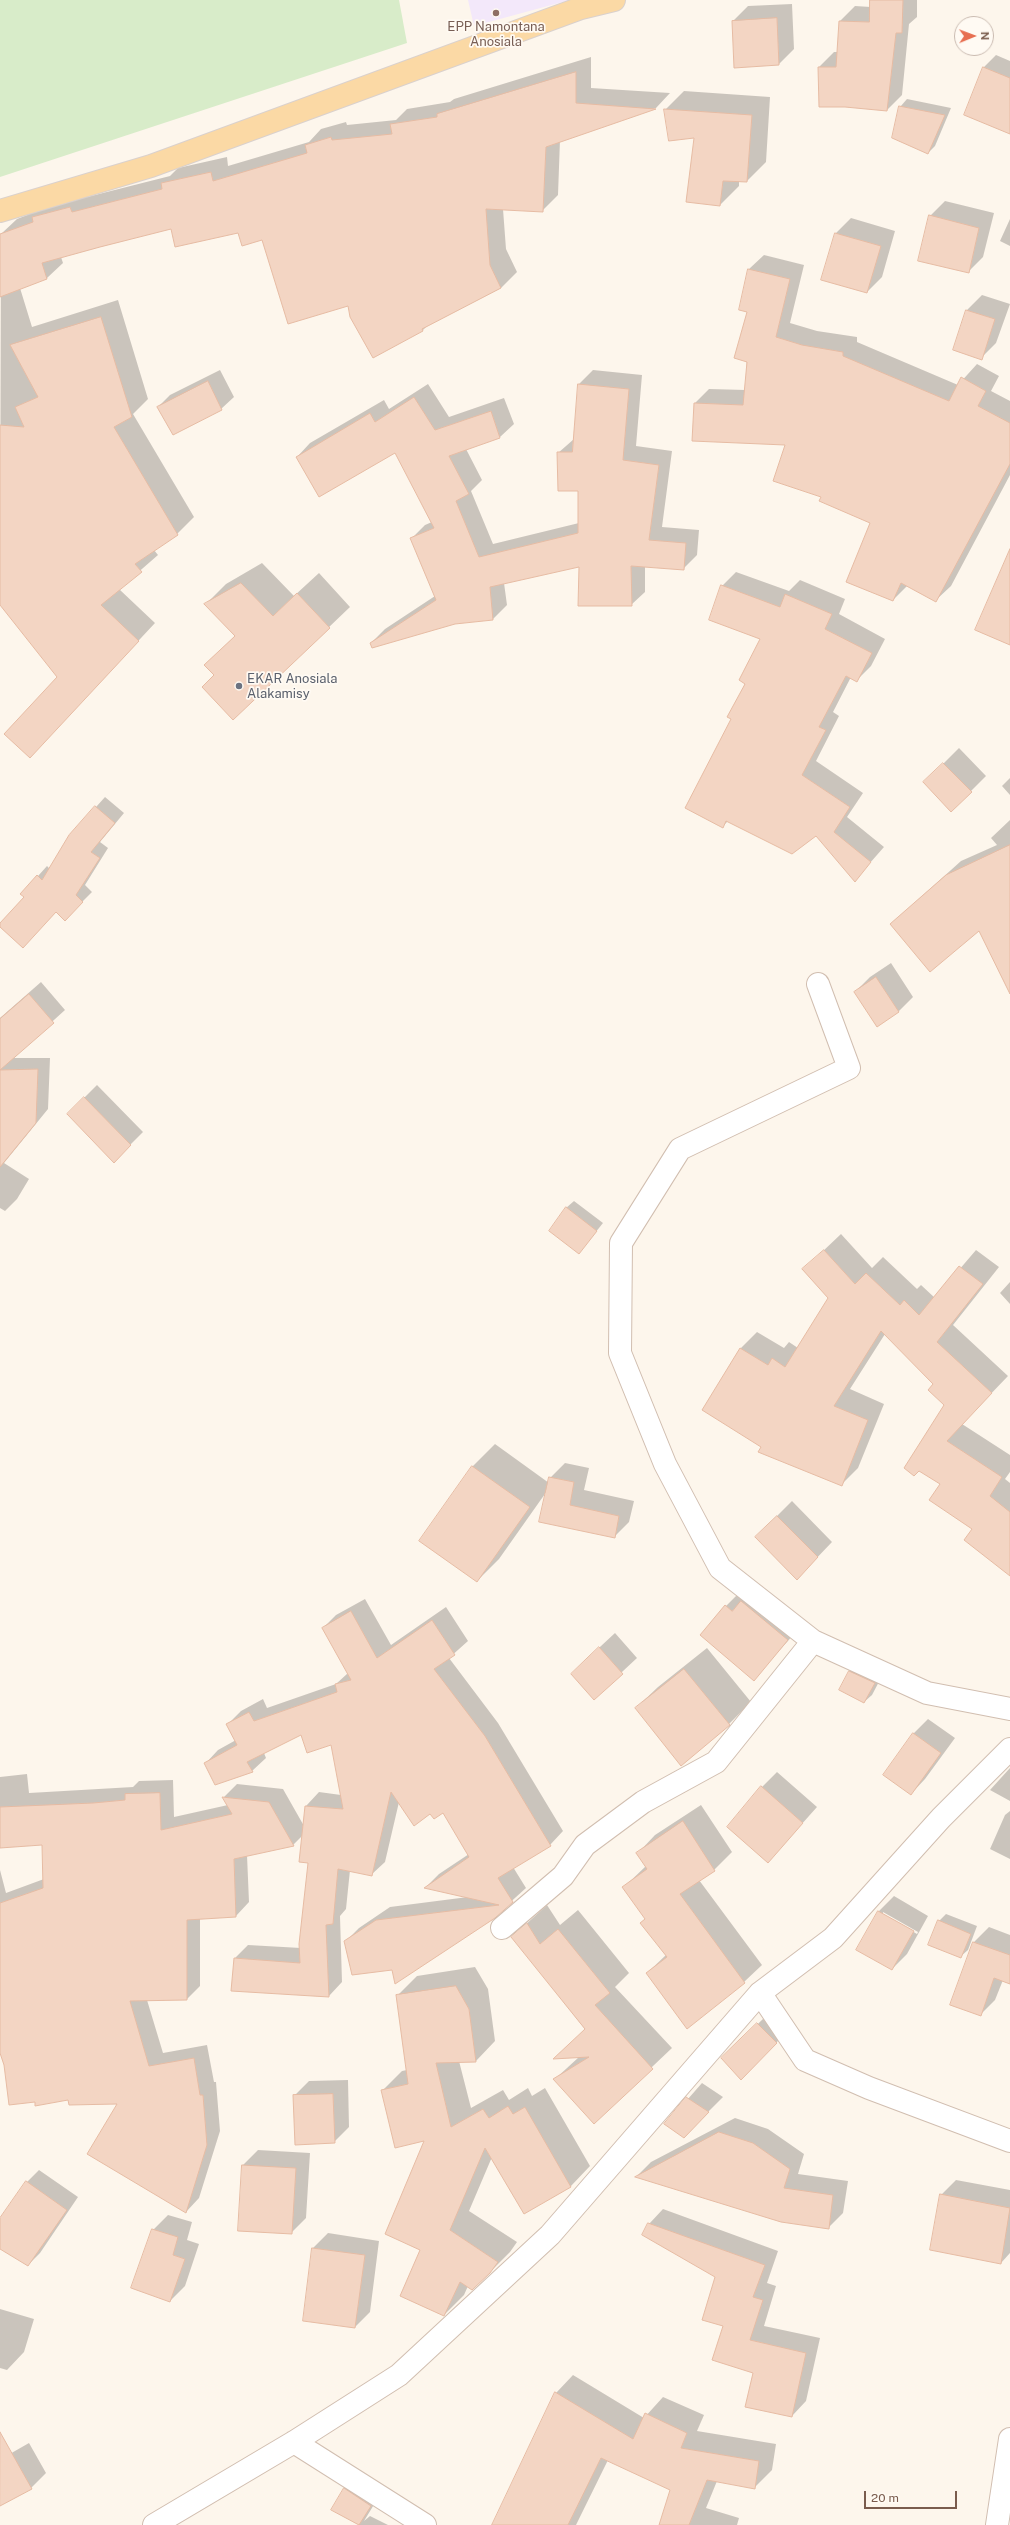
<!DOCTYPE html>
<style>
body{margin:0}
#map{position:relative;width:1010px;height:2525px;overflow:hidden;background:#fdf6ec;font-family:"Public Sans",sans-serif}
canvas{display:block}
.north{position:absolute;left:954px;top:16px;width:40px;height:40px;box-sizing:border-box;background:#fffaf3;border:1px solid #cabbb1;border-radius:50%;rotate:89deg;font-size:11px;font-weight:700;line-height:16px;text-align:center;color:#7a5c4d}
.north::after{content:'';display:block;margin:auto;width:14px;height:18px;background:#e76f51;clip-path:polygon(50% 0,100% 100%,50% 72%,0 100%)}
.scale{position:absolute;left:864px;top:2491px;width:93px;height:18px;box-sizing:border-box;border:2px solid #7a5c4d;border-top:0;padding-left:5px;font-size:12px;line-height:14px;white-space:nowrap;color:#7a5c4d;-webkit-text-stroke:3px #fffaf3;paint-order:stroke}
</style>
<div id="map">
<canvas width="1010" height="2525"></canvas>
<div class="north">N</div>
<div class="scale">20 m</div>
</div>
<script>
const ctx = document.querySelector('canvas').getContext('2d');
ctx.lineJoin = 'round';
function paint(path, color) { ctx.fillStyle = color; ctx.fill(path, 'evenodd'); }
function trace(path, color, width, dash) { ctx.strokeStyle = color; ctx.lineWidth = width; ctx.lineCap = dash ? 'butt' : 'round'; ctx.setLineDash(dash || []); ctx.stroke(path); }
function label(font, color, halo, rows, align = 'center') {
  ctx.font = font + ' "Public Sans",sans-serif'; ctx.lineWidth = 3.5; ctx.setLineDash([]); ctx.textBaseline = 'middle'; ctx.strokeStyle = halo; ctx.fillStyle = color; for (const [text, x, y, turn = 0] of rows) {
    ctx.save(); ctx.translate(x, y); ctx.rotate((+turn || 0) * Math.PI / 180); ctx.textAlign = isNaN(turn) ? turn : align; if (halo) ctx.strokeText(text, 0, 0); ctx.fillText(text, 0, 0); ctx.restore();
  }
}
paint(new Path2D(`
 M 468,0 L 570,0 L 474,26 Z`), '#f3e8fa');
paint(new Path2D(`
 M 0,0 L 399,0 L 407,43 L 0,177 Z`), '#d8ecc9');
paint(new Path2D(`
 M 871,0 L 917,0 L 917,17 L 909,24 L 902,95 L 887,110 L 819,67 L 834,52 L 838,52 L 840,21 L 855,6 L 871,7 Z
 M 792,4 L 794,49 L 779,64 L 735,67 L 733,21 L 748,6 Z
 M 996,55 L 1010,61 L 1010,133 L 983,68 Z
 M 591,57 L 591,88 L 670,93 L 656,108 L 560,140 L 558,195 L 542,211 L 503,209 L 506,249 L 517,272 L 501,288 L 427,326 L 423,330 L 349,304 L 263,239 L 238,232 L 172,228 L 61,257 L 63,263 L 47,278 L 20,288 L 32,327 L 118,300 L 148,399 L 133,414 L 194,517 L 177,534 L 154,550 L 158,555 L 119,589 L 155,623 L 30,757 L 58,677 L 0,603 L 1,234 L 17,219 L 86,192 L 87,197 L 170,176 L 178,168 L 227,157 L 228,166 L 309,142 L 321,129 L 346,122 L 347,125 L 396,120 L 407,109 L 450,102 L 454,99 Z
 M 684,91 L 770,97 L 766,162 L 747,181 L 739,181 L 739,186 L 720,205 L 695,137 L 665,110 Z
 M 907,99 L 951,108 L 935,146 L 928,153 L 900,107 Z
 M 945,201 L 994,213 L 983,257 L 968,272 L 930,216 Z
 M 851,218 L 895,231 L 882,277 L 867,292 L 836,233 Z
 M 1010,219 L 1010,246 L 1000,241 Z
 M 764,255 L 804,265 L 790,323 L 817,331 L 857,337 L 857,342 L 958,385 L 977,364 L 999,376 L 991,391 L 1010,401 L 1010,475 L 951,586 L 936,600 L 908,585 L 893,600 L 871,523 L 822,496 L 787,444 L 695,403 L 709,389 L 746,390 L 749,269 Z
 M 982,295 L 1010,304 L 996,343 L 981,358 L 954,350 L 967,310 Z
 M 220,370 L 234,397 L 221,409 L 158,407 L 170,395 Z
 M 593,370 L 642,375 L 636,446 L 672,451 L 662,527 L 699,530 L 697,555 L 683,569 L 645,566 L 645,592 L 631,605 L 580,565 L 504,583 L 507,605 L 493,619 L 455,623 L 371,643 L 385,629 L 435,596 L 411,539 L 425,525 L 432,522 L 395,451 L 297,457 L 310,443 L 384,400 L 389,409 L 428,384 L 449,417 L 504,398 L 514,424 L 500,437 L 466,449 L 482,480 L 471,491 L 493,544 L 579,523 L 579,490 L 558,453 L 574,439 L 579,384 Z
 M 262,563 L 294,596 L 319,573 L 350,607 L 233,719 L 215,675 L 205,665 L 236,635 L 206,604 L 226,584 Z
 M 736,572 L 789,591 L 800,580 L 845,599 L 839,614 L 885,639 L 871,666 L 857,680 L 851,677 L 833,712 L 839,716 L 816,761 L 863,793 L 847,817 L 884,847 L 855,880 L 816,835 L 728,821 L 722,827 L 732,719 L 761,639 L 722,586 Z
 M 959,748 L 986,776 L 951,811 L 925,782 Z
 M 1010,778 L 1010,795 L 1002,786 Z
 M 105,797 L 124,813 L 100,842 L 108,848 L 85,885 L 92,892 L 65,919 L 56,911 L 0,925 L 25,897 L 38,876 L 47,866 L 50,869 L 70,836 Z
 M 1010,820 L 1010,954 L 980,929 L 891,924 L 961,861 L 997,845 L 991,838 Z
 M 891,963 L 913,997 L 898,1012 L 855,992 L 870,977 Z
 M 41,982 L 65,1010 L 12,1058 L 50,1058 L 48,1109 L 4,1163 L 29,1179 L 17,1199 L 5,1211 L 0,1208 L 0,1018 Z
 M 97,1085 L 143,1132 L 114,1161 L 68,1114 Z
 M 574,1201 L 603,1223 L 579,1253 L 566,1208 Z
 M 841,1234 L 872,1268 L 883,1257 L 917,1289 L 921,1285 L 935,1298 L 976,1250 L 999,1267 L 953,1325 L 1008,1376 L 962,1424 L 1010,1455 L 1010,1472 L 1005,1479 L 1010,1483 L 1010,1574 L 941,1484 L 946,1405 L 934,1384 L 885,1334 L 850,1389 L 884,1404 L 858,1468 L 841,1485 L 763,1447 L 703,1410 L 741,1348 L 757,1332 L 784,1348 L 789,1342 L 798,1348 L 829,1298 L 803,1270 Z
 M 1010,1282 L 1010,1304 L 1000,1293 Z
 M 495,1444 L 549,1483 L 550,1478 L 565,1463 L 589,1468 L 584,1490 L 634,1501 L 629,1522 L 614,1537 L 547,1491 L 499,1559 L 477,1581 L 421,1541 L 473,1466 Z
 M 792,1501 L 832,1542 L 812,1563 L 756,1537 Z
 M 741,1591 L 803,1624 L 754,1679 L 726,1606 Z
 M 365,1599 L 391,1645 L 446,1607 L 468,1641 L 449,1658 L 498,1723 L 563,1831 L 550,1845 L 513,1867 L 526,1888 L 494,1917 L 393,1969 L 345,1942 L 359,1928 L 390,1907 L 468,1897 L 426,1887 L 439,1874 L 469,1854 L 443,1812 L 430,1813 L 399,1802 L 385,1862 L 371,1875 L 350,1870 L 346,1909 L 340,1916 L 342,1982 L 329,1996 L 235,1958 L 248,1945 L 301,1948 L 309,1862 L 302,1836 L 293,1845 L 247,1855 L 249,1902 L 236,1916 L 200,1918 L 200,1986 L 186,2000 L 147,2000 L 163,2053 L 207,2045 L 214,2082 L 216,2082 L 220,2131 L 199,2198 L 186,2212 L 118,2103 L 69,2099 L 35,2101 L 5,2064 L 0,2050 L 0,1870 L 6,1893 L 44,1879 L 43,1843 L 0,1847 L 0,1777 L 27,1774 L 29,1793 L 133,1787 L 139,1781 L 173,1780 L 174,1817 L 228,1805 L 224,1797 L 237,1784 L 283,1789 L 304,1826 L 306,1806 L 319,1792 L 341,1795 L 332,1744 L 302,1734 L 264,1753 L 266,1758 L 252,1771 L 216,1784 L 205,1764 L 218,1750 L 236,1740 L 228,1724 L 241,1711 L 263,1699 L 267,1708 L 336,1684 L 348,1673 L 323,1628 L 336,1615 Z
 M 615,1633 L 637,1658 L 594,1698 L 587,1659 Z
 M 707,1648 L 751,1702 L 729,1724 L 636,1708 L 658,1687 Z
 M 857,1664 L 882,1676 L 872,1695 L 864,1702 L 849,1672 Z
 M 928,1719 L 955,1738 L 925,1779 L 911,1794 L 913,1734 Z
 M 1010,1768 L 1010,1801 L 990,1790 Z
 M 777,1772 L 817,1807 L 768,1862 L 762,1787 Z
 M 701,1805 L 732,1852 L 714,1870 L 699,1880 L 762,1965 L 744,1982 L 647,1973 L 666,1955 L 641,1923 L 646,1918 L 623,1888 L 646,1866 L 638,1853 L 655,1835 Z
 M 1010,1811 L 1010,1859 L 990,1849 L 1005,1815 Z
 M 894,1896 L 928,1916 L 907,1954 L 892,1969 L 858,1950 L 879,1911 ZM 883,1912 L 918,1932 L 917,1934 L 883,1914 Z
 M 547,1905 L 560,1925 L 578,1910 L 629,1973 L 615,1987 L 672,2048 L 594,2122 L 555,2079 L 579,2057 L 585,2029 L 512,1937 Z
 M 946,1914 L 977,1926 L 968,1950 L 960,1957 L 939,1921 Z
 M 989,1927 L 1010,1935 L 1010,1982 L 1003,1980 L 995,2000 L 980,2015 L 974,1942 Z
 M 475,1967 L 488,1989 L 495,2041 L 476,2061 L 459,2061 L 471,2108 L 503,2090 L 509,2100 L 528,2088 L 532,2096 L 545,2088 L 590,2166 L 571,2186 L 524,2213 L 492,2157 L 469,2211 L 517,2242 L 510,2252 L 490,2272 L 468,2286 L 464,2295 L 444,2315 L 421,2249 L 426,2139 L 382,2091 L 402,2071 L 407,2070 L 397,1996 L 417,1976 Z
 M 765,2017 L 784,2035 L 741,2078 L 730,2051 Z
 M 348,2080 L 349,2127 L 334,2142 L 294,2096 L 309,2081 Z
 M 702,2083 L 723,2097 L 684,2136 L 666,2124 Z
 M 735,2118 L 768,2129 L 804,2154 L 798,2174 L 848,2181 L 843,2213 L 828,2228 L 637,2176 L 651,2162 Z
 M 258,2150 L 310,2153 L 306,2218 L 291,2233 L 239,2230 L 243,2165 Z
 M 39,2170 L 78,2197 L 40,2253 L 28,2265 L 0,2248 L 0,2219 L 27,2182 Z
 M 956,2180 L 1010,2190 L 1010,2253 L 1001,2263 L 941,2195 Z
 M 663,2209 L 778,2251 L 767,2283 L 776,2286 L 764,2326 L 820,2338 L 806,2401 L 792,2416 L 754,2373 L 724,2325 L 717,2276 L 649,2224 Z
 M 168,2215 L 192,2222 L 187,2240 L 199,2244 L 185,2286 L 170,2301 L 153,2230 Z
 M 328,2233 L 379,2241 L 370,2312 L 355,2327 L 313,2248 Z
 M 0,2309 L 34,2319 L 24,2352 L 7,2370 L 0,2368 Z
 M 573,2375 L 644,2418 L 663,2397 L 704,2415 L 697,2431 L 776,2444 L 772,2470 L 754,2488 L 717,2481 L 706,2508 L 739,2518 L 737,2525 L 661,2525 L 671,2489 L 608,2460 L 576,2525 L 493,2525 L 556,2393 Z
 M 0,2441 L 1,2459 L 29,2443 L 46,2473 L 31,2488 L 0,2503 Z
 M 352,2481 L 378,2498 L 364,2521 L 370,2516 L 388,2525 L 359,2525 L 332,2509 L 344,2489 Z`), '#0003');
const building = new Path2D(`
 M 870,0 L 903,0 L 902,33 L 896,33 L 887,111 L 845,107 L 819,107 L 818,67 L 836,67 L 839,21 L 869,22 Z
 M 777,18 L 779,65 L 734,68 L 732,21 Z
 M 983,67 L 1010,78 L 1010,134 L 964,115 Z
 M 576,72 L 576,103 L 656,109 L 546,147 L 543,212 L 486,209 L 490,265 L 501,288 L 422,329 L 423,331 L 373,358 L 350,317 L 348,306 L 288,324 L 262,240 L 242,246 L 238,233 L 175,247 L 171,229 L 100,247 L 42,263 L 47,279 L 0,297 L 0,234 L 33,222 L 32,217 L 70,207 L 72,212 L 162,189 L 161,183 L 211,172 L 213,181 L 307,153 L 305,145 L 331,137 L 332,140 L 392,134 L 390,124 L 437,117 L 437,114 Z
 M 899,106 L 945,115 L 928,154 L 892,138 Z
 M 664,109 L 752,115 L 747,182 L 723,181 L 720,206 L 686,202 L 694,138 L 669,141 Z
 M 929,215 L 979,228 L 969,273 L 918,261 Z
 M 835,233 L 881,246 L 867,293 L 821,280 Z
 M 748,269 L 790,279 L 776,337 L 802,345 L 843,352 L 843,356 L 949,401 L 961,377 L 986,391 L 978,406 L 1010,423 L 1010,464 L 936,602 L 901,583 L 893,601 L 846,582 L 870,523 L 819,501 L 821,497 L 773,481 L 785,445 L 692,441 L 694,403 L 743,405 L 747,362 L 734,358 L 747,312 L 739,310 Z
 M 966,310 L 995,319 L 982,360 L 953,350 Z
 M 101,317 L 132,417 L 114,427 L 178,535 L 135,564 L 142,572 L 101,605 L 139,641 L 30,758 L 4,734 L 57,677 L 0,605 L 0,425 L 24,427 L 15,407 L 38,397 L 10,345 Z
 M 208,381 L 222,410 L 173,435 L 157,407 Z
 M 578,384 L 629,389 L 623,460 L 659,465 L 649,540 L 686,543 L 684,570 L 631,566 L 632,606 L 578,606 L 579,567 L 490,587 L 493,620 L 455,624 L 372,648 L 370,643 L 436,600 L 410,538 L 434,528 L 395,453 L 319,497 L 296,457 L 370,413 L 375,422 L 414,397 L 435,430 L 491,411 L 500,438 L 449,456 L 469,494 L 456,501 L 479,557 L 578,533 L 578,491 L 558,491 L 557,452 L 572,452 Z
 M 1010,549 L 1010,645 L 975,630 Z
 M 241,583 L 273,616 L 297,593 L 330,628 L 233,720 L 202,687 L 214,675 L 204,665 L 235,636 L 204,604 Z
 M 721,585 L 780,607 L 785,594 L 832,614 L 825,629 L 872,653 L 857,682 L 846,676 L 819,727 L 826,730 L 802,775 L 850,807 L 834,832 L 871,862 L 855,882 L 816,836 L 792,854 L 726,821 L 723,828 L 685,808 L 731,719 L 727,717 L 745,684 L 739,680 L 760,639 L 709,620 Z
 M 943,763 L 972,792 L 951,812 L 923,782 Z
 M 95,806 L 115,823 L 91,852 L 100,858 L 76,895 L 83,902 L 65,921 L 56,912 L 23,948 L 0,927 L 0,923 L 24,897 L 20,894 L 37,875 L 42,880 L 69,835 Z
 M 1010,845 L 1010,994 L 979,931 L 930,972 L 890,924 L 946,875 Z
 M 876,977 L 899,1012 L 877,1027 L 854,992 Z
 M 29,994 L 54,1023 L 0,1070 L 38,1069 L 36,1123 L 0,1167 L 0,1019 Z
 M 84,1097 L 131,1145 L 114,1163 L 67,1114 Z
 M 566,1207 L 597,1231 L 579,1254 L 549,1231 Z
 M 824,1250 L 855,1284 L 866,1273 L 900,1305 L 904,1300 L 919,1315 L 959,1266 L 983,1284 L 937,1342 L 992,1393 L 947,1441 L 1002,1477 L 990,1496 L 1010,1512 L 1010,1576 L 964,1540 L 972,1529 L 929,1500 L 940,1484 L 919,1471 L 914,1476 L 904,1468 L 944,1405 L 928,1390 L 933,1384 L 881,1331 L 834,1406 L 868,1420 L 842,1486 L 758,1452 L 761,1447 L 702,1410 L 740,1348 L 768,1365 L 772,1358 L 785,1367 L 828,1298 L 802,1269 Z
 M 472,1466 L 530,1507 L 477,1582 L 419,1541 Z
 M 549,1477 L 574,1482 L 570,1505 L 619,1516 L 615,1538 L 539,1522 Z
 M 777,1516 L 818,1557 L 797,1580 L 755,1537 Z
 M 741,1601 L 788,1640 L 754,1681 L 700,1635 L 725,1605 L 732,1611 Z
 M 351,1611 L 377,1658 L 432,1620 L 455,1655 L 434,1669 L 485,1736 L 551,1846 L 498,1878 L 513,1902 L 495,1918 L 395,1984 L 392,1970 L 352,1975 L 344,1941 L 376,1920 L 499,1905 L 424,1888 L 469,1857 L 443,1813 L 434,1819 L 430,1814 L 414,1826 L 391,1792 L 372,1876 L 338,1869 L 333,1924 L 326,1925 L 329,1997 L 231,1991 L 234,1958 L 300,1963 L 299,1944 L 308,1863 L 299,1862 L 305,1806 L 343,1809 L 331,1745 L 307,1753 L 301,1735 L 247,1762 L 253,1772 L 215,1785 L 204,1763 L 237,1745 L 226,1724 L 249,1712 L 254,1721 L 337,1692 L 335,1684 L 351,1680 L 322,1628 Z
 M 599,1647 L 623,1674 L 594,1700 L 571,1674 Z
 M 684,1669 L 730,1725 L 681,1766 L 635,1708 Z
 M 849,1671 L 875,1683 L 864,1703 L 839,1690 Z
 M 913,1733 L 941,1753 L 911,1795 L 883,1775 Z
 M 761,1786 L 803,1823 L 768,1863 L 727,1827 Z
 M 160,1793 L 161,1830 L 232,1814 L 222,1797 L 269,1802 L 294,1846 L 234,1859 L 236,1917 L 187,1920 L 187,2000 L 130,2001 L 149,2066 L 194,2058 L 200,2095 L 203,2095 L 207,2145 L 186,2213 L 87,2154 L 117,2104 L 69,2105 L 68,2100 L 35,2106 L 35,2102 L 9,2105 L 4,2065 L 0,2053 L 0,1903 L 43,1888 L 42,1845 L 0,1848 L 0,1807 L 93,1803 L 125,1800 L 125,1794 Z
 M 683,1821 L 715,1871 L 680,1894 L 745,1983 L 687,2029 L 646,1973 L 667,1957 L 640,1923 L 645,1919 L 622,1887 L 647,1869 L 636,1853 Z
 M 878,1911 L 914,1931 L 892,1970 L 856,1950 Z
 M 938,1920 L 971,1934 L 961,1958 L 928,1945 Z
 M 527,1923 L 540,1944 L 558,1929 L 610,1993 L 595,2005 L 653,2069 L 594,2124 L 553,2079 L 589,2057 L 553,2059 L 585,2029 L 511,1937 Z
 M 973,1942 L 1010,1955 L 1010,1984 L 994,1978 L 981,2016 L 950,2005 Z
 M 456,1986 L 469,2009 L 476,2062 L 436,2063 L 451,2127 L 483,2109 L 489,2118 L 508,2106 L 513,2114 L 525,2107 L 571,2187 L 524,2214 L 485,2148 L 450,2230 L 498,2262 L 490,2273 L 472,2290 L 460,2282 L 444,2316 L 400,2296 L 420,2250 L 385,2234 L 424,2141 L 395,2148 L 381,2090 L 408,2084 L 396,1995 Z
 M 757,2023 L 777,2043 L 741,2080 L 721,2058 Z
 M 333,2094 L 335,2143 L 295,2145 L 293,2095 Z
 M 686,2097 L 709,2112 L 684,2138 L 664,2124 Z
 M 719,2132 L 753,2143 L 790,2169 L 784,2188 L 833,2195 L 829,2229 L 781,2222 L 635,2177 Z
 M 242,2165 L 296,2168 L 292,2234 L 238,2231 Z
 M 26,2181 L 67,2210 L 28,2266 L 0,2249 L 0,2218 Z
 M 940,2194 L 1010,2208 L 1001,2264 L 930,2250 Z
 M 648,2223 L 765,2265 L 753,2297 L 763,2300 L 750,2340 L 806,2353 L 792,2417 L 745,2407 L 753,2373 L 712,2360 L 723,2326 L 702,2320 L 715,2277 L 642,2235 Z
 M 152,2229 L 178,2237 L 173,2255 L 185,2259 L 170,2302 L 131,2288 Z
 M 312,2248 L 365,2255 L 355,2328 L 303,2321 Z
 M 555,2392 L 633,2439 L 645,2413 L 687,2433 L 681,2448 L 759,2461 L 755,2489 L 707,2480 L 689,2525 L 659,2525 L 670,2490 L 601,2458 L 568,2525 L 492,2525 Z
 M 0,2432 L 32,2489 L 0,2506 Z
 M 344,2488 L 371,2506 L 359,2525 L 331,2510 Z`);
paint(building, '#f3d5c3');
trace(building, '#e6bba3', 1);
const minor = new Path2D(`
 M 818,984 L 849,1068 L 680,1149 L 621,1243 L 620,1353 L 665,1464 L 720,1568 L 813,1641 L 927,1693 L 1010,1709
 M 502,1928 L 563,1876 L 585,1845 L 643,1802 L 716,1762 L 813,1641
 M 760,1993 L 805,2060 L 869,2088 L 1010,2141
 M 294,2442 L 425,2525
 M 154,2525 L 294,2442 L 399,2375 L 550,2235 L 760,1993 L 833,1938 L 941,1818 L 1010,1749
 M 997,2525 L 1010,2439`);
const primary = new Path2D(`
 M 0,211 L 151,166 L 581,8 L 614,0`);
trace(minor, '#d1beb0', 24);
trace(primary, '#dad1cd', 24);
trace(minor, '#fff', 22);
trace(primary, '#fbd9a5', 22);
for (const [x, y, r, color] of [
 [496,13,4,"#8d6e63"],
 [239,686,4,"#6b7280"]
]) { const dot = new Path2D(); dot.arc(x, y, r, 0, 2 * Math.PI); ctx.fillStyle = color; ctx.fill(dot); trace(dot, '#fffaf3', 1.5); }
label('13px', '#785e54', '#fffaf3', [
 ["EPP Namontana",496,27],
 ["Anosiala",496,42]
]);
label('13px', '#5b616d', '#fffaf3', [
 ["EKAR Anosiala",247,679],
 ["Alakamisy",247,694]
], 'left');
</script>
